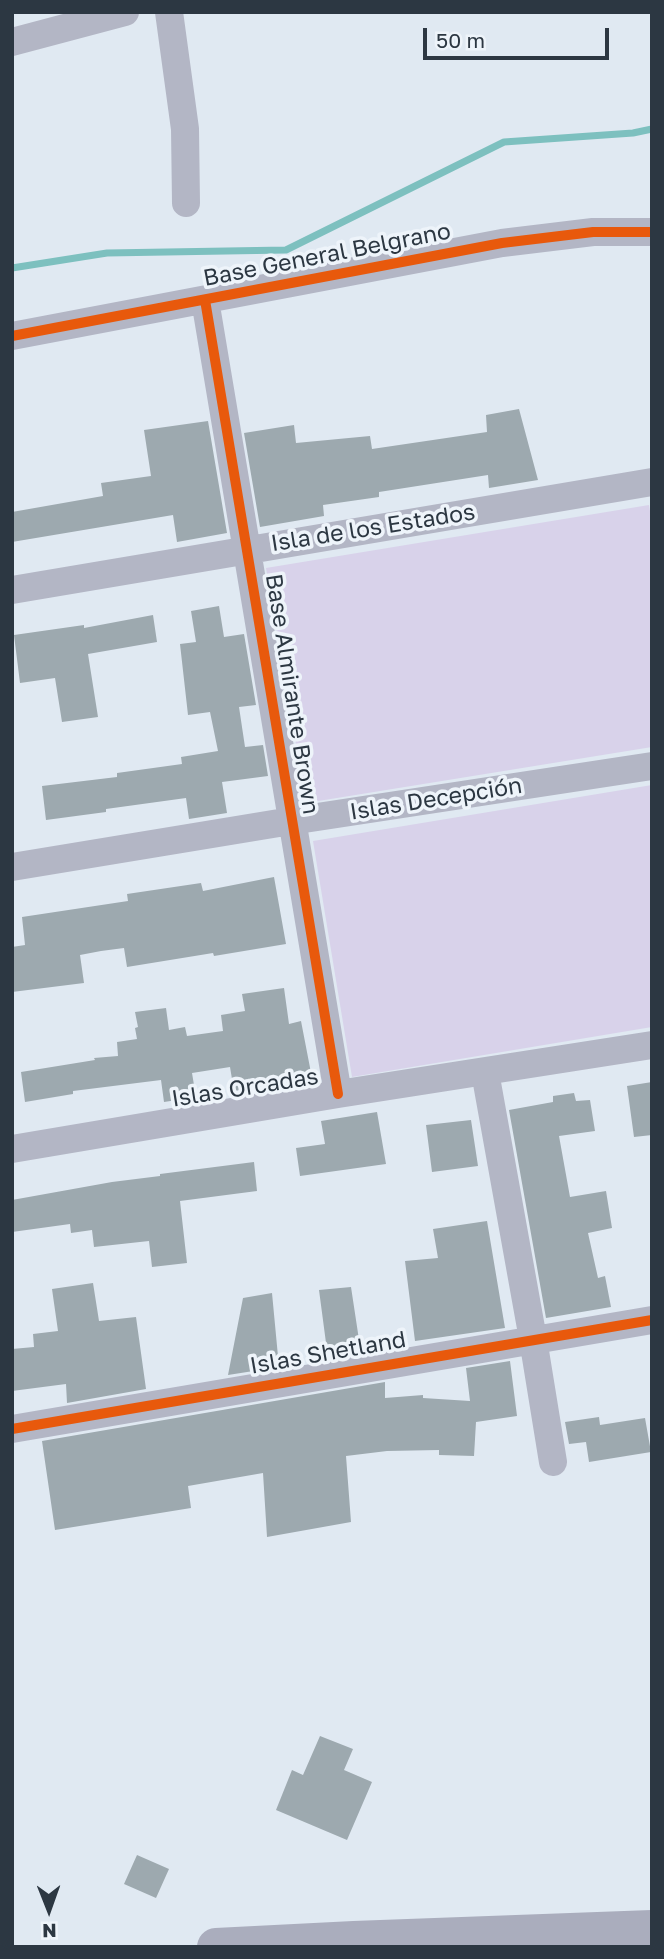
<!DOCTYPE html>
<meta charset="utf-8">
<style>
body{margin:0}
#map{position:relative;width:664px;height:1959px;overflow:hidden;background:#e0e9f2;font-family:"Golos Text",sans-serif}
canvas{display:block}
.frame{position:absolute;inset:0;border:14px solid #2c3742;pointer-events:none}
.north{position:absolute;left:14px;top:1875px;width:70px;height:70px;-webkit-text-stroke:5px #eef4fa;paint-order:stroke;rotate:179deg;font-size:19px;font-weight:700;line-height:28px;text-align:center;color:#2c3742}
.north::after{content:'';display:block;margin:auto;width:24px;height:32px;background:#2c3742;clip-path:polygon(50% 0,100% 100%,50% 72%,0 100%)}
.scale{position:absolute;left:423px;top:28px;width:186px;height:32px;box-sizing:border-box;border:4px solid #2c3742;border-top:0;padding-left:9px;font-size:21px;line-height:24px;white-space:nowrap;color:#2c3742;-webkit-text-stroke:5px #eef4fa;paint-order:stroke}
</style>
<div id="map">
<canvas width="664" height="1959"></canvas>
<div class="frame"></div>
<div class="north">N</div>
<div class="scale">50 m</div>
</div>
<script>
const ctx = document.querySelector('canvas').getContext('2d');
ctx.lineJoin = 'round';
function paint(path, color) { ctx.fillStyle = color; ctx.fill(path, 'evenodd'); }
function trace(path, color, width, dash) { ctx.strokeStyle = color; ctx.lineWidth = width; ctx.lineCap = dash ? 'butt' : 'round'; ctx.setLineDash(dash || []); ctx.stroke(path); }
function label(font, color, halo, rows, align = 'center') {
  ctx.font = font + ' "Golos Text",sans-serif'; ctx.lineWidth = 7; ctx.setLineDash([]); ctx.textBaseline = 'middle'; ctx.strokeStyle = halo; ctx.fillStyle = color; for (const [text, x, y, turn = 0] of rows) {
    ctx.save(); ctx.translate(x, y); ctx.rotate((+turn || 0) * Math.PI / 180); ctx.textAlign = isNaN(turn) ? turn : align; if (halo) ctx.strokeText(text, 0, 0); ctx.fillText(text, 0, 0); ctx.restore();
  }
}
paint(new Path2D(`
 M 649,505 L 652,524 L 652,747 L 306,803 L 266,568 Z
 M 652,785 L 652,1027 L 352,1077 L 313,841 Z`), '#d8d2ea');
trace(new Path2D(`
 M 12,268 L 107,253 L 286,250 L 504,142 L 633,133 L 652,129`), '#7dc0bf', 7);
paint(new Path2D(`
 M 519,409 L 538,480 L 489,488 L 488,475 L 379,492 L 379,497 L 323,505 L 324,516 L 260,527 L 244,433 L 294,425 L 296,443 L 370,436 L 372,449 L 487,432 L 486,415 Z
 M 208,421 L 227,533 L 177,542 L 173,515 L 12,542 L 12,512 L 103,496 L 101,483 L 151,476 L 144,430 Z
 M 219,606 L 224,637 L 244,634 L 256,705 L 239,707 L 245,747 L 263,745 L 268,776 L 222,782 L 227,813 L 189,819 L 186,798 L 106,809 L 106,812 L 46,820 L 42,786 L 117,777 L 117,773 L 182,764 L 181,757 L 218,751 L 210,712 L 188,715 L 180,644 L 196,642 L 191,611 Z
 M 153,615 L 157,642 L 88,654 L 98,717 L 62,722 L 55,678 L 20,683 L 14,635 L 84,625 L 84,628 Z
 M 274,877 L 286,944 L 214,956 L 213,953 L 127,967 L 124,948 L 101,951 L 80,955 L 84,983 L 12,992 L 12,947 L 25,945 L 22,917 L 128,901 L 127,894 L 201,883 L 203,891 Z
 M 284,988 L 289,1024 L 301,1021 L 312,1078 L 234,1091 L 230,1067 L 192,1073 L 196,1097 L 164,1102 L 161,1080 L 73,1091 L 73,1094 L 25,1102 L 21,1072 L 95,1060 L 94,1058 L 118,1056 L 117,1042 L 137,1039 L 135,1028 L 138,1027 L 135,1012 L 166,1008 L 169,1030 L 185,1027 L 187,1036 L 223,1031 L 221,1015 L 245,1011 L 242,994 Z
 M 652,1082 L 652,1135 L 634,1137 L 627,1086 Z
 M 574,1093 L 576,1101 L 590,1100 L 595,1131 L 559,1136 L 570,1197 L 606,1191 L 612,1228 L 588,1233 L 598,1278 L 605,1276 L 611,1307 L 546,1318 L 509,1110 L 553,1102 L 553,1096 Z
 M 377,1112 L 386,1164 L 300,1176 L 296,1148 L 325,1144 L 321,1121 Z
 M 471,1120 L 478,1166 L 432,1172 L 426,1125 Z
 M 254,1162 L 257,1191 L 180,1201 L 187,1263 L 152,1267 L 149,1241 L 94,1247 L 92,1230 L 71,1233 L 70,1224 L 12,1232 L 12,1200 L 112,1182 L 160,1176 L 160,1174 Z
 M 487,1221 L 505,1328 L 415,1341 L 405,1261 L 438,1258 L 433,1229 Z
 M 93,1283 L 99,1321 L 136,1317 L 146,1389 L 67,1403 L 66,1384 L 12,1391 L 12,1349 L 34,1347 L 33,1334 L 58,1331 L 52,1289 Z
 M 351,1287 L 361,1353 L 328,1358 L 319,1290 Z
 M 272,1293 L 279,1367 L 228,1375 L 243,1298 Z
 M 510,1361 L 517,1416 L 476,1422 L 474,1456 L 439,1455 L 439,1450 L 387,1451 L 346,1456 L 351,1522 L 267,1537 L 263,1473 L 188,1486 L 191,1508 L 55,1530 L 42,1441 L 385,1382 L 385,1398 L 423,1395 L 423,1398 L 470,1401 L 466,1368 Z
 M 599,1417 L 600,1425 L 645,1418 L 651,1452 L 589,1462 L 586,1442 L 569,1444 L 565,1422 Z
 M 320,1736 L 353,1749 L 344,1770 L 372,1782 L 347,1840 L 276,1810 L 292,1770 L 303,1775 Z
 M 137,1855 L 169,1869 L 156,1898 L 124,1884 Z`), '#9da9af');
trace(new Path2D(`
 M 169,12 L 185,129 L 186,203
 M 12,42 L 125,12
 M 205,300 L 338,1094
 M 12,336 L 502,243 L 593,232 L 652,232
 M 12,590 L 652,482
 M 12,867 L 291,821 L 652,766
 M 485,1072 L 533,1339 L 553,1462
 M 12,1149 L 338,1094 L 652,1045
 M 12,1429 L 652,1320`), '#b3b6c5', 28);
trace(new Path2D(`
 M 216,1947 L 354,1940 L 652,1929`), '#aaadbd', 38);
trace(new Path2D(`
 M 205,300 L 338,1094
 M 12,336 L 502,243 L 593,232 L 652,232
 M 12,1429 L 652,1320`), '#e8590c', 10);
label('23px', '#2c3742', '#eef4fa', [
 ["Base General Belgrano",327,255,-11],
 ["Isla de los Estados",373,528,-9],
 ["Base Almirante Brown",292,694,81],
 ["Islas Decepción",436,799,-9],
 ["Islas Orcadas",245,1088,-9],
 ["Islas Shetland",328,1353,-10]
]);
</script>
